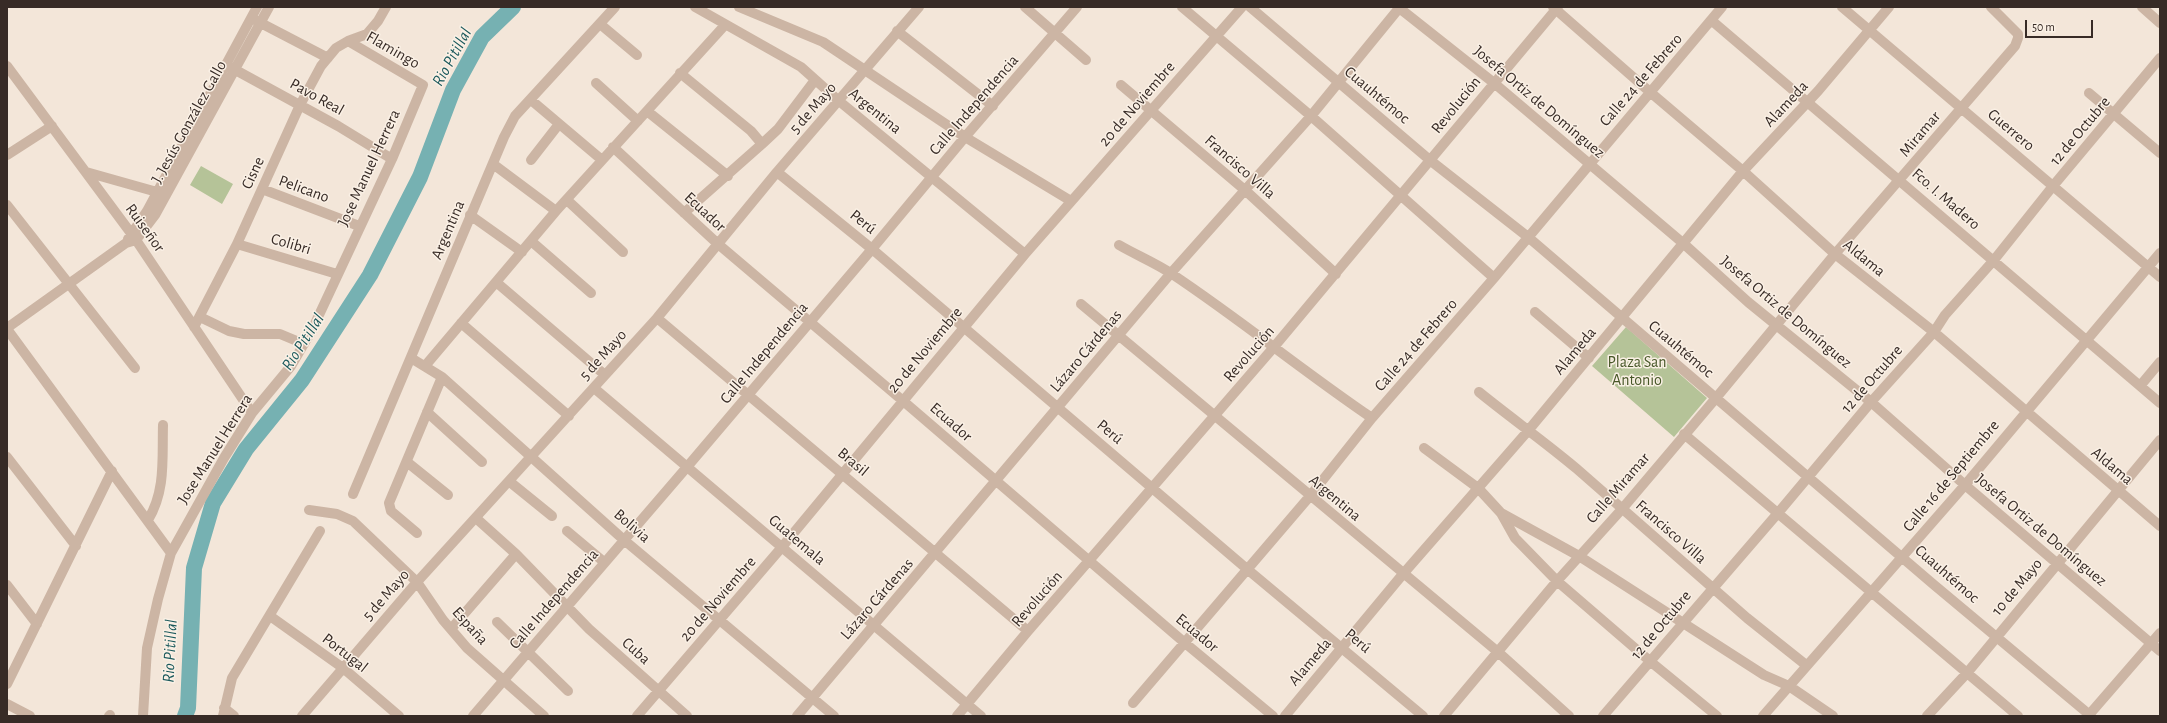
<!DOCTYPE html>
<meta charset="utf-8">
<style>
body{margin:0}
#map{position:relative;width:2167px;height:723px;overflow:hidden;background:#f3e6d9;font-family:"Alegreya Sans",sans-serif}
canvas{display:block}
.frame{position:absolute;inset:0;border:8px solid #372b26;pointer-events:none}
.scale{position:absolute;left:2025px;top:20px;width:68px;height:18px;box-sizing:border-box;border:2px solid #372b26;border-top:0;padding-left:5px;font-size:12px;line-height:14px;white-space:nowrap;color:#372b26;-webkit-text-stroke:3px #faf0e5;paint-order:stroke}
</style>
<div id="map">
<canvas width="2167" height="723"></canvas>
<div class="frame"></div>
<div class="scale">50 m</div>
</div>
<script>
const ctx = document.querySelector('canvas').getContext('2d');
ctx.lineJoin = 'round';
function paint(path, color) { ctx.fillStyle = color; ctx.fill(path, 'evenodd'); }
function trace(path, color, width, dash) { ctx.strokeStyle = color; ctx.lineWidth = width; ctx.lineCap = dash ? 'butt' : 'round'; ctx.setLineDash(dash || []); ctx.stroke(path); }
function label(font, color, halo, rows, align = 'center') {
  ctx.font = font + ' "Alegreya Sans",sans-serif'; ctx.lineWidth = 3; ctx.setLineDash([]); ctx.textBaseline = 'middle'; ctx.strokeStyle = halo; ctx.fillStyle = color; for (const [text, x, y, turn = 0] of rows) {
    ctx.save(); ctx.translate(x, y); ctx.rotate((+turn || 0) * Math.PI / 180); ctx.textAlign = isNaN(turn) ? turn : align; if (halo) ctx.strokeText(text, 0, 0); ctx.fillText(text, 0, 0); ctx.restore();
  }
}
paint(new Path2D(`
 M 201,166 L 233,184 L 222,204 L 190,185 Z
 M 1626,327 L 1707,398 L 1674,437 L 1592,366 Z`), '#b5c398');
trace(new Path2D(`
 M 185,716 L 188,708 L 194,568 L 213,503 L 246,449 L 302,380 L 370,275 L 420,177 L 453,90 L 482,37 L 513,7`), '#76b1b2', 16);
trace(new Path2D(`
 M 695,7 L 801,67 L 839,101 L 1025,254
 M 739,7 L 823,42 L 965,137 L 1071,201
 M 1025,7 L 1086,60
 M 1182,7 L 1311,116 L 1494,278
 M 1250,7 L 1431,161 L 1528,237 L 1933,584 L 2091,716
 M 1398,7 L 1494,83 L 1684,244 L 1748,302 L 1871,402 L 1965,485 L 2160,651
 M 1553,7 L 1650,92 L 1743,171 L 1835,254 L 1934,332 L 2160,526
 M 1842,7 L 2160,277
 M 2142,7 L 2160,23
 M 255,20 L 328,58
 M 1711,20 L 2160,403
 M 600,24 L 637,55
 M 897,31 L 993,106
 M 7,66 L 136,240 L 252,413
 M 230,67 L 338,126 L 392,159
 M 680,73 L 751,131 L 762,144 L 684,213
 M 596,83 L 638,121
 M 1121,85 L 1246,191 L 1336,274
 M 2089,93 L 2160,153
 M 531,100 L 602,160
 M 647,111 L 728,176
 M 762,144 L 778,129 L 815,80
 M 613,147 L 718,244 L 902,400 L 1185,643 L 1273,716
 M 7,155 L 52,126
 M 531,160 L 559,124
 M 493,164 L 556,211
 M 86,172 L 157,192
 M 777,172 L 872,249 L 1247,569 L 1423,716
 M 262,189 L 359,226
 M 567,200 L 623,252
 M 7,205 L 135,368
 M 470,215 L 522,252
 M 128,239 L 147,211 L 257,7
 M 531,241 L 591,293
 M 237,244 L 337,274
 M 1119,245 C 1136,255 1156,263 1172,274 C 1241,320 1304,372 1372,418
 M 496,282 L 605,375
 M 1081,304 L 1498,652 L 1569,716
 M 1535,312 L 1589,358
 M 200,317 L 229,331 L 244,334 L 280,334 L 304,344
 M 657,318 L 1028,631
 M 461,323 L 569,416
 M 194,327 L 237,244 L 300,105 L 321,66 L 336,48 L 348,41 L 367,34 L 378,21 L 386,7
 M 7,328 L 126,243 L 136,240 L 155,215 L 269,7
 M 7,329 L 171,553
 M 411,358 L 442,377 L 624,540 L 834,716
 M 425,366 L 556,211 L 725,25
 M 2140,386 L 2160,362
 M 594,388 L 981,716
 M 1479,392 C 1511,418 1545,442 1577,469 L 1747,618 L 1806,665
 M 427,412 L 482,462
 M 1684,434 L 2018,716
 M 1424,448 L 1478,488 L 1501,513 L 1515,538 L 1557,581 L 1651,662 L 1717,716
 M 7,457 L 76,546
 M 407,462 L 448,495
 M 510,482 L 552,516
 M 353,494 L 504,137 L 515,116 L 615,7
 M 309,510 L 337,514 L 353,521 L 417,582 L 443,620 L 467,648 L 544,716
 M 1501,513 L 1579,556 L 1764,675 L 1789,686 L 1833,716
 M 477,519 L 516,554 L 589,629 L 687,716
 M 148,520 C 166,491 162,458 163,425
 M 567,531 L 604,562
 M 417,533 L 391,511 L 389,503 L 442,377
 M 7,585 L 37,624
 M 270,616 L 343,668 L 399,716
 M 497,622 L 568,691
 M 451,629 L 516,554
 M 7,684 L 112,471
 M 1133,703 L 1310,496 L 1372,418 L 1494,278 L 1722,7
 M 7,704 L 30,716
 M 224,708 L 234,716
 M 109,716 L 110,715
 M 143,716 L 147,648 L 158,599 L 171,553 L 224,458 L 252,413 L 291,366 L 312,330 L 392,159 L 423,85 L 348,41
 M 223,716 L 232,678 L 320,531
 M 302,716 L 417,582 L 657,318 L 777,172 L 919,7
 M 473,716 L 687,467 L 872,249 L 965,137 L 1077,7
 M 637,716 L 782,547 L 1025,254 L 1242,7
 M 797,716 L 1171,273 L 1311,116 L 1400,7
 M 957,716 L 1028,631 L 1274,347 L 1558,7
 M 1285,716 L 1403,574 L 1527,432 L 1743,171 L 1818,91 L 1889,7
 M 1444,716 L 1557,581 L 1622,509 L 1716,398 L 1835,254 L 2015,46 L 2018,38 L 2018,34 L 1991,7
 M 1603,716 L 1778,513 L 1871,402 L 1934,332 L 1945,315 L 1994,260 L 2053,186 L 2160,58
 M 1763,716 L 1965,485 L 2160,253
 M 1927,716 L 1967,673 L 2160,440
 M 2088,716 L 2160,633`), '#ccb5a4', 10);
label('16px', '#372b26', '#faf0e5', [
 ["Flamingo",393,50,30],
 ["Calle 24 de Febrero",1641,80,-49],
 ["Cuauhtémoc",1377,95,40],
 ["Pavo Real",317,97,29],
 ["Josefa Ortiz de Domínguez",1539,102,40],
 ["20 de Noviembre",1137,104,-49],
 ["Alameda",1786,104,-47],
 ["Calle Independencia",974,105,-49],
 ["Revolución",1456,105,-51],
 ["5 de Mayo",813,108,-49],
 ["Argentina",875,111,39],
 ["J. Jesús González Gallo",189,122,-61],
 ["Guerrero",2011,130,40],
 ["12 de Octubre",2080,131,-50],
 ["Miramar",1920,134,-50],
 ["Francisco Villa",1240,167,41],
 ["Jose Manuel Herrera",369,168,-65],
 ["Cisne",253,173,-65],
 ["Pelicano",304,189,20],
 ["Fco. I. Madero",1946,199,41],
 ["Ecuador",705,212,43],
 ["Perú",863,222,39],
 ["Ruiseñor",145,228,54],
 ["Argentina",448,230,-67],
 ["Colibri",291,244,16],
 ["Aldama",1864,258,39],
 ["Josefa Ortiz de Domínguez",1786,312,40],
 ["Calle 24 de Febrero",1416,345,-49],
 ["Cuauhtémoc",1681,349,40],
 ["20 de Noviembre",925,350,-50],
 ["Lázaro Cárdenas",1086,351,-50],
 ["Alameda",1575,351,-50],
 ["Calle Independencia",764,353,-50],
 ["Revolución",1249,354,-49],
 ["5 de Mayo",603,355,-48],
 ["12 de Octubre",1872,379,-49],
 ["Ecuador",951,422,41],
 ["Perú",1110,432,40],
 ["Jose Manuel Herrera",215,449,-58],
 ["Brasil",853,462,40],
 ["Aldama",2112,466,40],
 ["Calle 16 de Septiembre",1951,476,-50],
 ["Calle Miramar",1618,488,-49],
 ["Argentina",1335,498,40],
 ["Bolivia",632,526,41],
 ["Josefa Ortiz de Domínguez",2041,530,40],
 ["Francisco Villa",1671,532,41],
 ["Guatemala",797,540,40],
 ["Cuauhtémoc",1947,574,41],
 ["10 de Mayo",2017,587,-50],
 ["5 de Mayo",386,595,-49],
 ["Calle Independencia",554,599,-49],
 ["20 de Noviembre",718,599,-49],
 ["Lázaro Cárdenas",877,599,-49],
 ["Revolución",1037,599,-49],
 ["12 de Octubre",1661,625,-50],
 ["España",470,626,48],
 ["Ecuador",1197,633,40],
 ["Perú",1358,641,40],
 ["Cuba",636,651,42],
 ["Portugal",345,653,38],
 ["Alameda",1310,662,-50]
]);
label('16px', '#475728', '#faf0e5', [
 ["Plaza San",1637,362],
 ["Antonio",1637,380]
]);
label('italic 17px', '#19585b', '#faf0e5', [
 ["Rio Pitillal",452,57,-61],
 ["Rio Pitillal",303,342,-57],
 ["Rio Pitillal",170,651,-87]
]);
</script>
